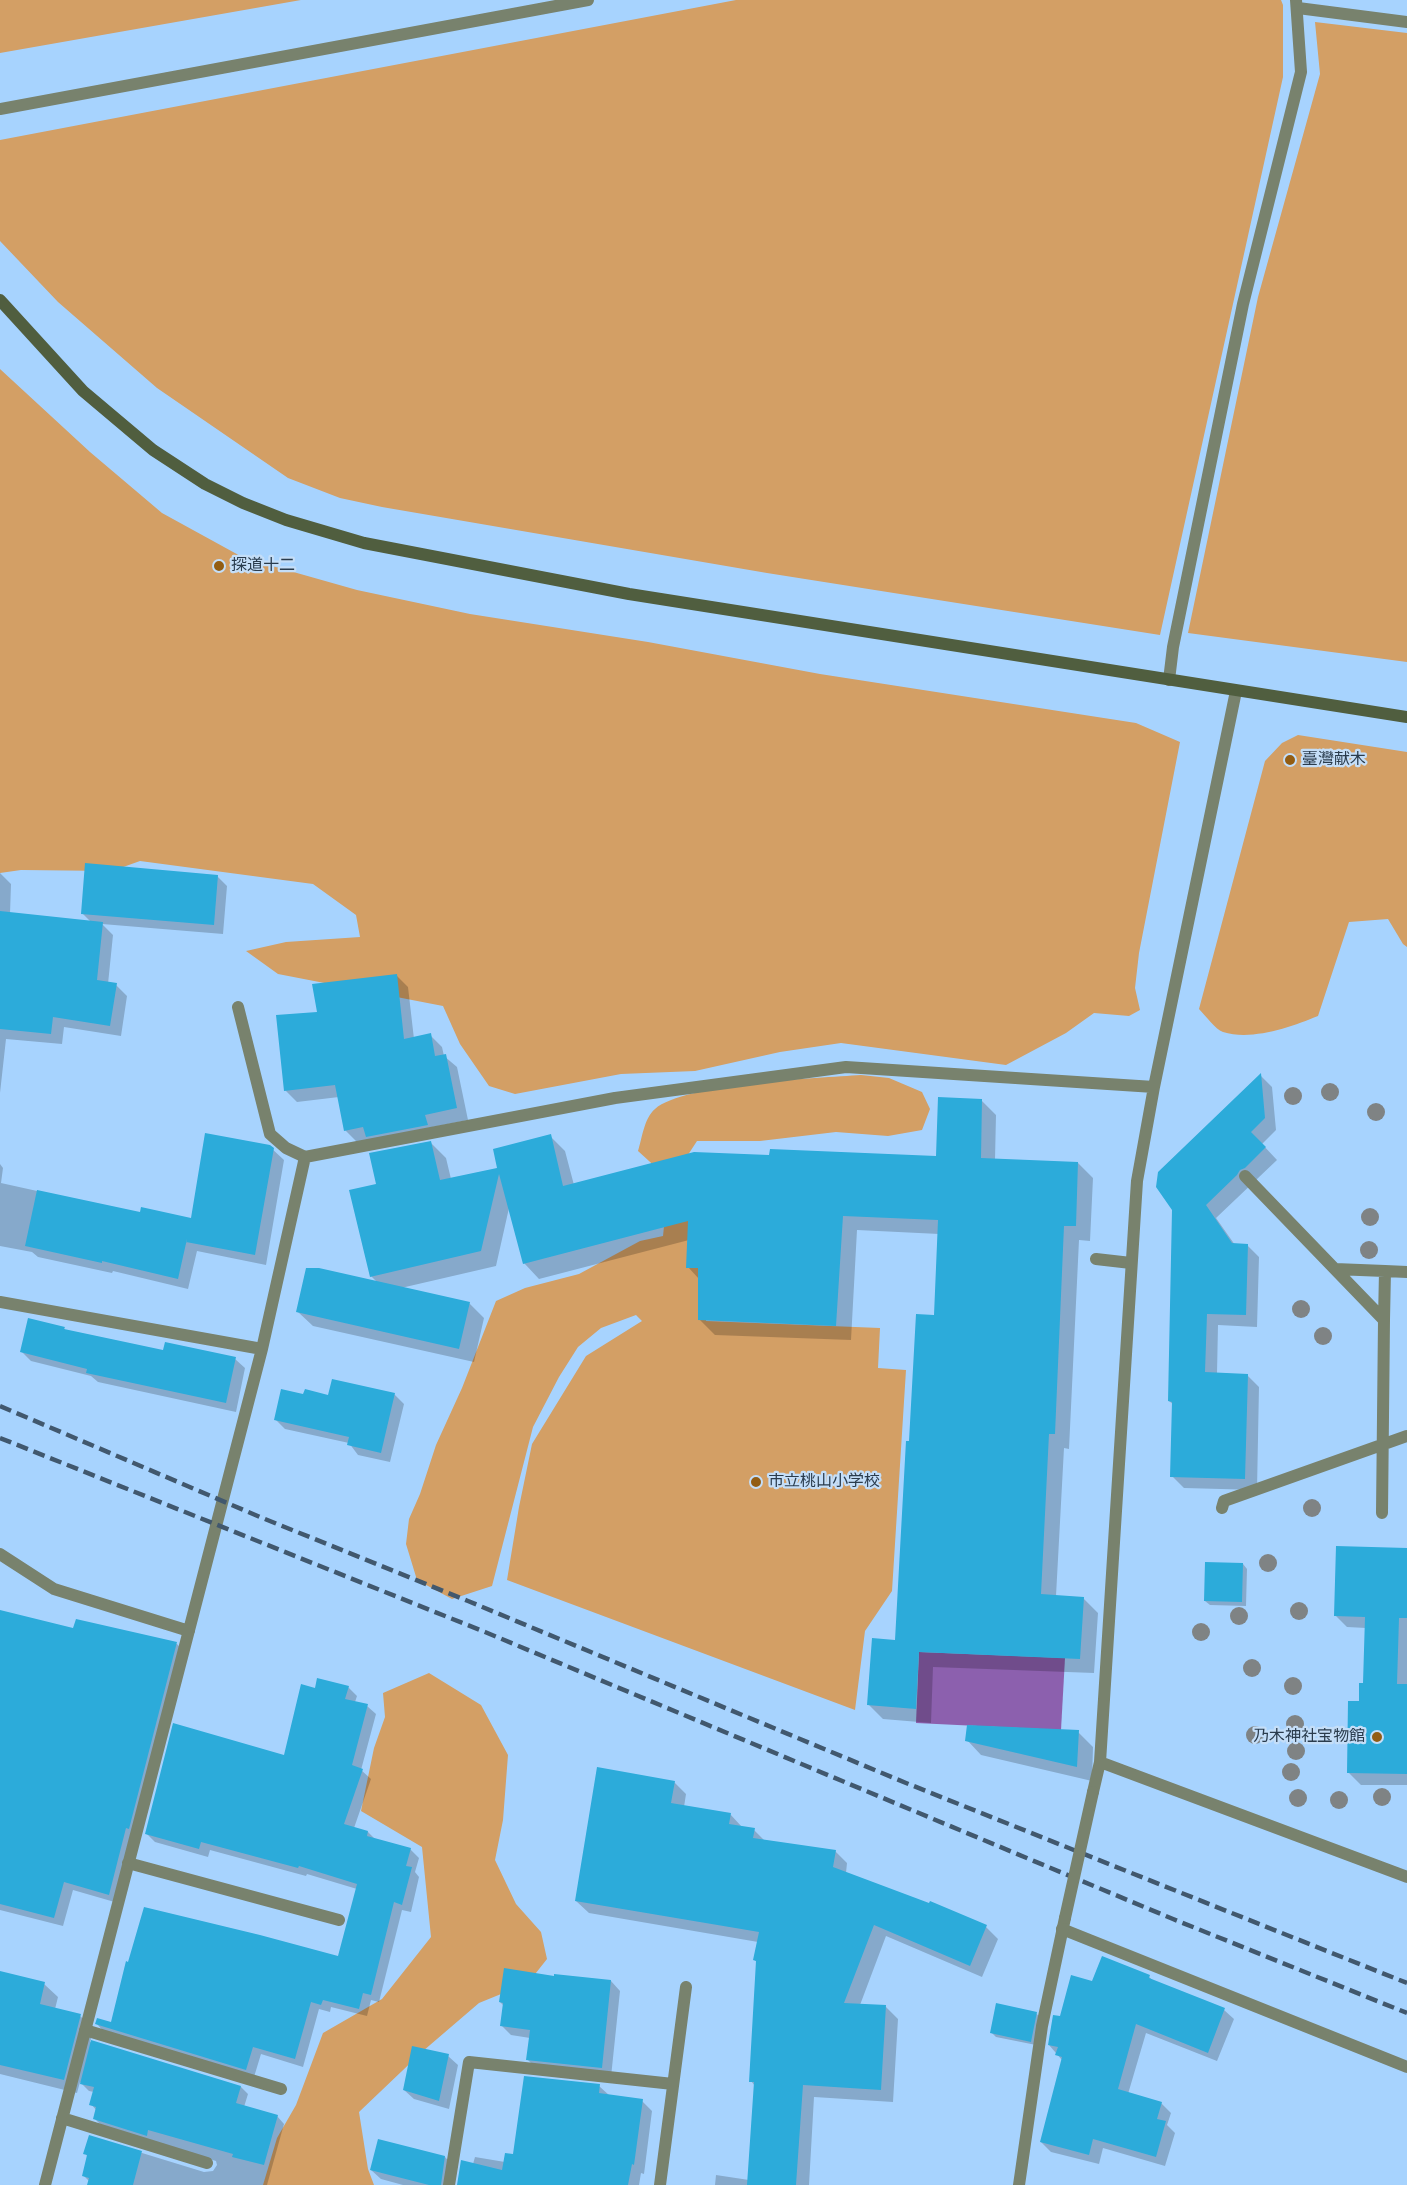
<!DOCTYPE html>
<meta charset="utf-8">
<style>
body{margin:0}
canvas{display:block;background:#a7d3fe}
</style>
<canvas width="1407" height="2185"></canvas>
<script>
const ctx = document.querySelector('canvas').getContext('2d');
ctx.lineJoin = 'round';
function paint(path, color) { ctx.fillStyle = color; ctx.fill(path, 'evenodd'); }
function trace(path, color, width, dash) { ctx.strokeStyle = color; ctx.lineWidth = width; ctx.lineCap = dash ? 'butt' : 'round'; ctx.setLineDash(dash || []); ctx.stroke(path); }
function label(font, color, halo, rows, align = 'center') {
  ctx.font = font + ' Roboto,"Noto Sans JP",sans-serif'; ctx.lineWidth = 4.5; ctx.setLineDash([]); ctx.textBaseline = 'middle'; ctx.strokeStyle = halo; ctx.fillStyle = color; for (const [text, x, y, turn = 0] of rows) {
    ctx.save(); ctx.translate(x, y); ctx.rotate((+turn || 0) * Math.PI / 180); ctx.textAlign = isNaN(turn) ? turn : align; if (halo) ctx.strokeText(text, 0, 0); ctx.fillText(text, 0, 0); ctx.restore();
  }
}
paint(new Path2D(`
 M 0,0 L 301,0 L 0,53 Z
 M 736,0 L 1281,0 L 1283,5 L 1283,77 L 1160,635 L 767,573 L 382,507 L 340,498 L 288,478 L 157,388 L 58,302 L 0,241 L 0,140 Z
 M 1315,22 L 1407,33 L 1407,662 L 1188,633 L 1258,297 L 1320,74 Z
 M 0,369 L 90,452 L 162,513 L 244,558 L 357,590 L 470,614 L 648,642 L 820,674 L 1136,723 L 1180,742 L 1139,953 L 1135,988 L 1140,1010 L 1129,1016 L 1094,1013 L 1066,1033 L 1006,1065 L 841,1043 L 780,1052 L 695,1071 L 621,1074 L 515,1094 L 489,1086 L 460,1044 L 443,1006 L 278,974 L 246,951 L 286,942 L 360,937 L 356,915 L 313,884 L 140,861 L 112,871 L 21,870 L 0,873 Z
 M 1298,735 L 1407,752 L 1407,947 L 1403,944 L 1388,919 L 1349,922 L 1318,1016 C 1291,1027 1252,1041 1223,1032 C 1215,1029 1206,1016 1199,1009 L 1265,761 L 1282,743 Z
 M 861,1075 L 889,1078 L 922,1092 L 930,1109 L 922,1130 L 888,1136 L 836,1132 L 760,1141 L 697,1141 L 682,1164 L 712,1292 L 706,1321 L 880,1328 L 878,1368 L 906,1370 L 892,1591 L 865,1631 L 855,1710 L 507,1580 L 519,1507 L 532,1444 L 586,1356 L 642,1321 L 636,1315 L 601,1328 L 578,1347 L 559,1377 L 533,1427 L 492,1586 L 452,1599 L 417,1580 L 406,1544 L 409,1519 L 420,1494 L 436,1445 L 462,1388 L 496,1301 L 525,1288 L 579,1274 L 640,1241 L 663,1236 L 666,1207 L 660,1171 L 638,1151 C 642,1139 644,1118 655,1109 C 685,1083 818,1078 861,1075 Z
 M 429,1673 L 481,1705 L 508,1755 L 503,1820 L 495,1860 L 516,1904 L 541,1932 L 547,1959 L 528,1983 L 479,2003 L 423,2051 L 359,2112 L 368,2169 L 374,2185 L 263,2185 L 277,2138 L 296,2105 L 323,2033 L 382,1999 L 431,1937 L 422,1847 L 361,1811 L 374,1748 L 385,1717 L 383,1693 Z`), '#d39f65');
paint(new Path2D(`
 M 919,1652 L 1065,1658 L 1061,1730 L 916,1723 Z`), '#8c60ae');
paint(new Path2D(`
 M 0,873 L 11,884 L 10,914 L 92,923 L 82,913 L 217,876 L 227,886 L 223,934 L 102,924 L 113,935 L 108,984 L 116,985 L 127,996 L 121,1036 L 64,1027 L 62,1044 L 6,1039 L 0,1093 Z
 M 396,975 L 408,987 L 414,1039 L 430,1035 L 442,1047 L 444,1056 L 457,1067 L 468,1120 L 357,1142 L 345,1130 L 339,1097 L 297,1102 L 285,1090 L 319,1013 Z
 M 1261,1076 L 1272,1087 L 1276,1130 L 1262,1144 L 1277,1160 L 1216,1218 L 1235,1245 L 1247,1245 L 1259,1257 L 1257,1327 L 1218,1325 L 1217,1374 L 1247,1375 L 1259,1387 L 1257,1490 L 1184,1488 L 1172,1476 L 1174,1405 L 1169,1401 L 1173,1210 Z
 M 981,1100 L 996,1115 L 995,1160 L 1078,1163 L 1093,1178 L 1090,1241 L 1079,1240 L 1069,1449 L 1064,1448 L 1056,1596 L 1083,1598 L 1098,1613 L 1094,1673 L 933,1667 L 931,1723 L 883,1719 L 868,1704 L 896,1641 L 911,1443 L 936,1317 L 939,1234 L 857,1230 L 851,1340 L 715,1335 L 700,1320 L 699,1279 L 688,1267 L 689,1240 L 539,1279 L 524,1263 L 509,1208 L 496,1266 L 401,1288 L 469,1303 L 484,1318 L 474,1362 L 313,1326 L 298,1312 L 377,1282 L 371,1276 L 378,1185 L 431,1143 L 446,1158 L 451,1179 L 499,1169 L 550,1136 L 565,1151 L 574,1185 L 771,1157 L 937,1157 Z
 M 270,1147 L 284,1160 L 266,1265 L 197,1251 L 188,1289 L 113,1271 L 112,1273 L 38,1257 L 32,1252 L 0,1246 L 0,1164 L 3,1168 L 1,1183 L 141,1214 L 192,1220 Z
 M 64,1328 L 66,1331 L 164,1352 L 235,1359 L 245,1368 L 236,1412 L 98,1382 L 91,1376 L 31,1361 L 21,1351 Z
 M 394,1394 L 404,1404 L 390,1462 L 358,1455 L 349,1443 L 285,1429 L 275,1419 L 304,1396 Z
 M 1407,1550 L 1407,1785 L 1361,1785 L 1349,1773 L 1364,1685 L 1366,1628 L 1347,1627 L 1335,1615 Z
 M 1243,1564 L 1247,1569 L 1246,1606 L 1210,1605 L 1205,1601 Z
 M 74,1630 L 132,1633 L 177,1644 L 185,1653 L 118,1903 L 73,1890 L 63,1926 L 0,1910 L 0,1646 Z
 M 348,1687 L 357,1696 L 355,1702 L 367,1706 L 376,1714 L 361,1770 L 371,1779 L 354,1828 L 368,1832 L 375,1839 L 410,1849 L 419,1858 L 415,1872 L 419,1877 L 411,1912 L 402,1910 L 379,2002 L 371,2000 L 367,2016 L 331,2007 L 330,2012 L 319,2009 L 303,2067 L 261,2054 L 254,2077 L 105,2033 L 97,2024 L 112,2024 L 339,1958 L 357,1889 L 307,1874 L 306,1876 L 210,1850 L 208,1857 L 155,1842 L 146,1833 L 285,1756 L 316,1690 Z
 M 1078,1732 L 1093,1747 L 1092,1781 L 981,1755 L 967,1740 Z
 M 674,1782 L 686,1794 L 684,1807 L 730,1814 L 742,1827 L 754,1830 L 766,1842 L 835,1851 L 847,1863 L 846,1873 L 986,1927 L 998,1939 L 982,1977 L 886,1936 L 860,2005 L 886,2007 L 898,2019 L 893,2102 L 814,2097 L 809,2185 L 715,2185 L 716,2175 L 749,2180 L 755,2086 L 751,2081 L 757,1963 L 755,1960 L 758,1942 L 589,1913 L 576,1901 Z
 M 0,1973 L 44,1984 L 58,1997 L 55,2009 L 80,2016 L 94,2029 L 90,2042 L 241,2087 L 248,2094 L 244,2107 L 277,2116 L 284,2124 L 267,2185 L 88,2185 L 89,2181 L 84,2176 L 88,2157 L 85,2153 L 90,2137 L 204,2172 L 213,2171 L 217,2165 L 216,2161 L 102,2126 L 95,2119 L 97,2111 L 91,2104 L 94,2092 L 89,2091 L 80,2082 L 77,2093 L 0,2074 Z
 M 1149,1977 L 1155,1982 L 1224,2010 L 1234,2019 L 1217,2061 L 1146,2033 L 1128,2094 L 1161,2103 L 1171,2113 L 1167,2125 L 1175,2133 L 1165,2166 L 1103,2148 L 1099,2164 L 1051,2152 L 1041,2142 L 1062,2060 L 1049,2045 L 1061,2018 L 1093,1983 Z
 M 611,1981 L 620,1991 L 611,2077 L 537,2069 L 527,2059 L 530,2038 L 511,2035 L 502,2026 L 504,2006 L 500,2002 Z
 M 1036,2013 L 1040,2018 L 1036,2045 L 996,2037 L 991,2032 Z
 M 448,2056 L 458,2065 L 449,2109 L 414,2099 L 404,2090 Z
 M 599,2086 L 610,2096 L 642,2101 L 652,2111 L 644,2174 L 641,2173 L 639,2185 L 459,2185 L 473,2164 L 475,2157 L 505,2162 Z
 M 445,2157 L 454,2167 L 452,2185 L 403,2185 L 381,2179 L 371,2170 Z`), '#0003');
paint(new Path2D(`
 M 85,863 L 218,875 L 214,925 L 81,914 Z
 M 0,911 L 103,922 L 97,980 L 117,983 L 110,1026 L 53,1017 L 51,1034 L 0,1029 Z
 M 397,974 L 404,1039 L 431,1033 L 435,1056 L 446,1054 L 457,1108 L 425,1115 L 428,1125 L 366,1137 L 363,1127 L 344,1131 L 335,1085 L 284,1091 L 276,1015 L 317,1012 L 312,984 Z
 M 1261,1073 L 1265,1118 L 1251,1132 L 1266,1147 L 1245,1168 L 1240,1170 L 1237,1175 L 1206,1205 L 1232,1243 L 1248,1244 L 1246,1315 L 1207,1314 L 1205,1372 L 1248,1374 L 1245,1479 L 1170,1477 L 1172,1402 L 1168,1401 L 1172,1210 L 1156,1187 L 1158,1172 Z
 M 938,1097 L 982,1099 L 981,1158 L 1078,1162 L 1076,1226 L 1064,1226 L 1055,1434 L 1049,1434 L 1041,1594 L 1084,1597 L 1080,1659 L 919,1652 L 916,1709 L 867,1705 L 872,1638 L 895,1640 L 906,1441 L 909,1441 L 916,1314 L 934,1315 L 938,1220 L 843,1216 L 836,1326 L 698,1320 L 698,1268 L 686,1268 L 688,1221 L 523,1264 L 499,1174 L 481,1251 L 370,1277 L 349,1190 L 376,1184 L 369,1153 L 431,1141 L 440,1180 L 497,1168 L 493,1149 L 551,1134 L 563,1186 L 694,1152 L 769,1155 L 770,1149 L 936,1156 Z
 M 205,1133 L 270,1145 L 274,1148 L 255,1255 L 186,1242 L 187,1239 L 178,1279 L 102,1261 L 102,1263 L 25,1246 L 37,1190 L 140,1212 L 141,1207 L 191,1218 Z
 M 306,1268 L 319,1268 L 470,1302 L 459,1349 L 296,1312 Z
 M 28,1318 L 65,1327 L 64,1329 L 163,1350 L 165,1342 L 236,1357 L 226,1403 L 86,1373 L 87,1369 L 20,1352 Z
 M 332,1379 L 395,1393 L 381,1453 L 347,1445 L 349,1437 L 274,1420 L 281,1389 L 303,1394 L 305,1389 L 328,1395 Z
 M 1336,1546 L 1407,1548 L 1407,1618 L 1399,1618 L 1397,1684 L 1407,1684 L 1407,1774 L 1347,1773 L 1348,1701 L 1359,1701 L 1359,1683 L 1363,1683 L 1365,1617 L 1334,1616 Z
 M 1205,1562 L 1243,1563 L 1242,1602 L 1204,1601 Z
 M 0,1610 L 73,1628 L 76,1619 L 177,1642 L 129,1829 L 126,1828 L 109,1895 L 64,1882 L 54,1918 L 0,1904 Z
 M 317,1678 L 349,1686 L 345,1699 L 368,1704 L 352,1765 L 363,1769 L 344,1824 L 368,1831 L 367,1836 L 411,1848 L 406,1866 L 412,1867 L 402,1905 L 394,1902 L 371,1995 L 363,1993 L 359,2009 L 323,2000 L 321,2005 L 311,2002 L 295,2059 L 253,2047 L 246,2070 L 95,2024 L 97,2018 L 111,2022 L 126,1961 L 128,1962 L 144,1907 L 260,1935 L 338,1956 L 357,1884 L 299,1866 L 298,1868 L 201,1842 L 199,1849 L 145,1834 L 173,1723 L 284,1755 L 301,1684 L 315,1688 Z
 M 967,1725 L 1079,1730 L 1077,1767 L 965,1741 Z
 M 597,1767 L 675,1781 L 671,1803 L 731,1813 L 729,1824 L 755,1828 L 753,1838 L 836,1850 L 833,1867 L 929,1903 L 930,1901 L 987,1925 L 970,1966 L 874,1925 L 844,2003 L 886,2005 L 881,2090 L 803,2085 L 796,2185 L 747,2185 L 754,2082 L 749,2082 L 756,1961 L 753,1960 L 759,1932 L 575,1901 Z
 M 1102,1956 L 1150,1975 L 1149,1978 L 1225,2008 L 1208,2053 L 1136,2024 L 1118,2089 L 1162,2102 L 1157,2119 L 1166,2121 L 1156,2157 L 1093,2139 L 1089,2155 L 1040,2142 L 1062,2057 L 1055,2055 L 1058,2047 L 1048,2045 L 1053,2015 L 1060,2016 L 1071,1975 L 1092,1981 Z
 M 504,1968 L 554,1976 L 554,1974 L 611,1980 L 602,2068 L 526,2060 L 530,2030 L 500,2026 L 503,2003 L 499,2002 Z
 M 0,1971 L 45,1982 L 40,2004 L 81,2014 L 64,2080 L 0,2065 Z
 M 996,2003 L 1037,2012 L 1031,2042 L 990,2033 Z
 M 91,2040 L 241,2086 L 236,2103 L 278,2115 L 264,2165 L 232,2157 L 233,2154 L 148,2130 L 147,2136 L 93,2119 L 96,2107 L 89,2105 L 94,2087 L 80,2084 Z
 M 412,2046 L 449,2054 L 439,2101 L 403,2090 Z
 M 524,2076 L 600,2084 L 599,2093 L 643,2099 L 634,2165 L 632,2164 L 628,2185 L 457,2185 L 461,2160 L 502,2170 L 505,2153 L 513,2154 Z
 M 89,2135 L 142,2151 L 133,2185 L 87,2185 L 89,2178 L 82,2176 L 87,2155 L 83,2154 Z
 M 378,2139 L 445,2156 L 441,2185 L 429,2185 L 370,2170 Z`), '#2cabda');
trace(new Path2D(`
 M 1298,8 L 1407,22
 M 0,109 L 588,0
 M 1169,680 L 1173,647 L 1243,304 L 1301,72 L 1296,0
 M 238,1007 L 270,1134 L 286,1148 L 305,1157
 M 1245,1176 L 1384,1320 L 1382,1513
 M 1096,1259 L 1131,1263
 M 1335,1269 L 1385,1271 L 1384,1320
 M 1385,1271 L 1407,1272
 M 1222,1508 L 1224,1501 L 1407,1436
 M 1062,1929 L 1407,2067`), '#78826d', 12);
trace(new Path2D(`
 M 0,1302 L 262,1349
 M 0,1554 L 54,1589 L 189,1631
 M 1100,1762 L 1407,1877
 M 1093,1792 L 1100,1762 L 1137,1181 L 1154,1087 L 1236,691
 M 128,1863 L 339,1920
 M 85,2030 L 281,2089
 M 62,2118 L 207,2163
 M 45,2185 L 262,1349 L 305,1157 L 615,1098 L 846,1067 L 1154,1087
 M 449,2185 L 469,2062 L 673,2084
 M 660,2185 L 686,1987
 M 1019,2185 L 1042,2026 L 1065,1918`), '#78826d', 12);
trace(new Path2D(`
 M 0,300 L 83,391 L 153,450 L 205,484 L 243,503 L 286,520 L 364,543 L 629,594 L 1407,717`), '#505e3f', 12);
trace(new Path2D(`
 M 0,1406 L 260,1517 L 468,1601 L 906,1783 L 1407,1983
 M 0,1438 L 485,1632 L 1173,1919 L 1407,2013`), '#41586e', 4.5, [12, 6]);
trace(new Path2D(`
 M 1065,1918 L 1093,1792`), '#78826d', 12);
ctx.fillStyle = '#7f8384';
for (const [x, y] of [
 [1330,1092],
 [1293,1096],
 [1376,1112],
 [1370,1217],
 [1369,1250],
 [1301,1309],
 [1323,1336],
 [1312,1508],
 [1268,1563],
 [1299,1611],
 [1239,1616],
 [1201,1632],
 [1252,1668],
 [1293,1686],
 [1295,1724],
 [1255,1735],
 [1296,1751],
 [1291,1772],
 [1382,1797],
 [1298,1798],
 [1339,1800]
]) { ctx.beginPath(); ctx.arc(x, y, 9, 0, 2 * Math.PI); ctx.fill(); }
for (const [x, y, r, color] of [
 [219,566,6,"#935d13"],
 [1290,760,6,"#935d13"],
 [756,1482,6,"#935d13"],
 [1377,1737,6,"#935d13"]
]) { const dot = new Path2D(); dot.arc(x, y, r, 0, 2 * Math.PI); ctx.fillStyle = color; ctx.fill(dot); trace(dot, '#c4def8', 2); }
label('16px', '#2a3c4d', '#c4def8', [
 ["探道十二",231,566],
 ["臺灣献木",1302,760],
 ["市立桃山小学校",768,1482],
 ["乃木神社宝物館",1365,1737,"right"]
], 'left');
</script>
